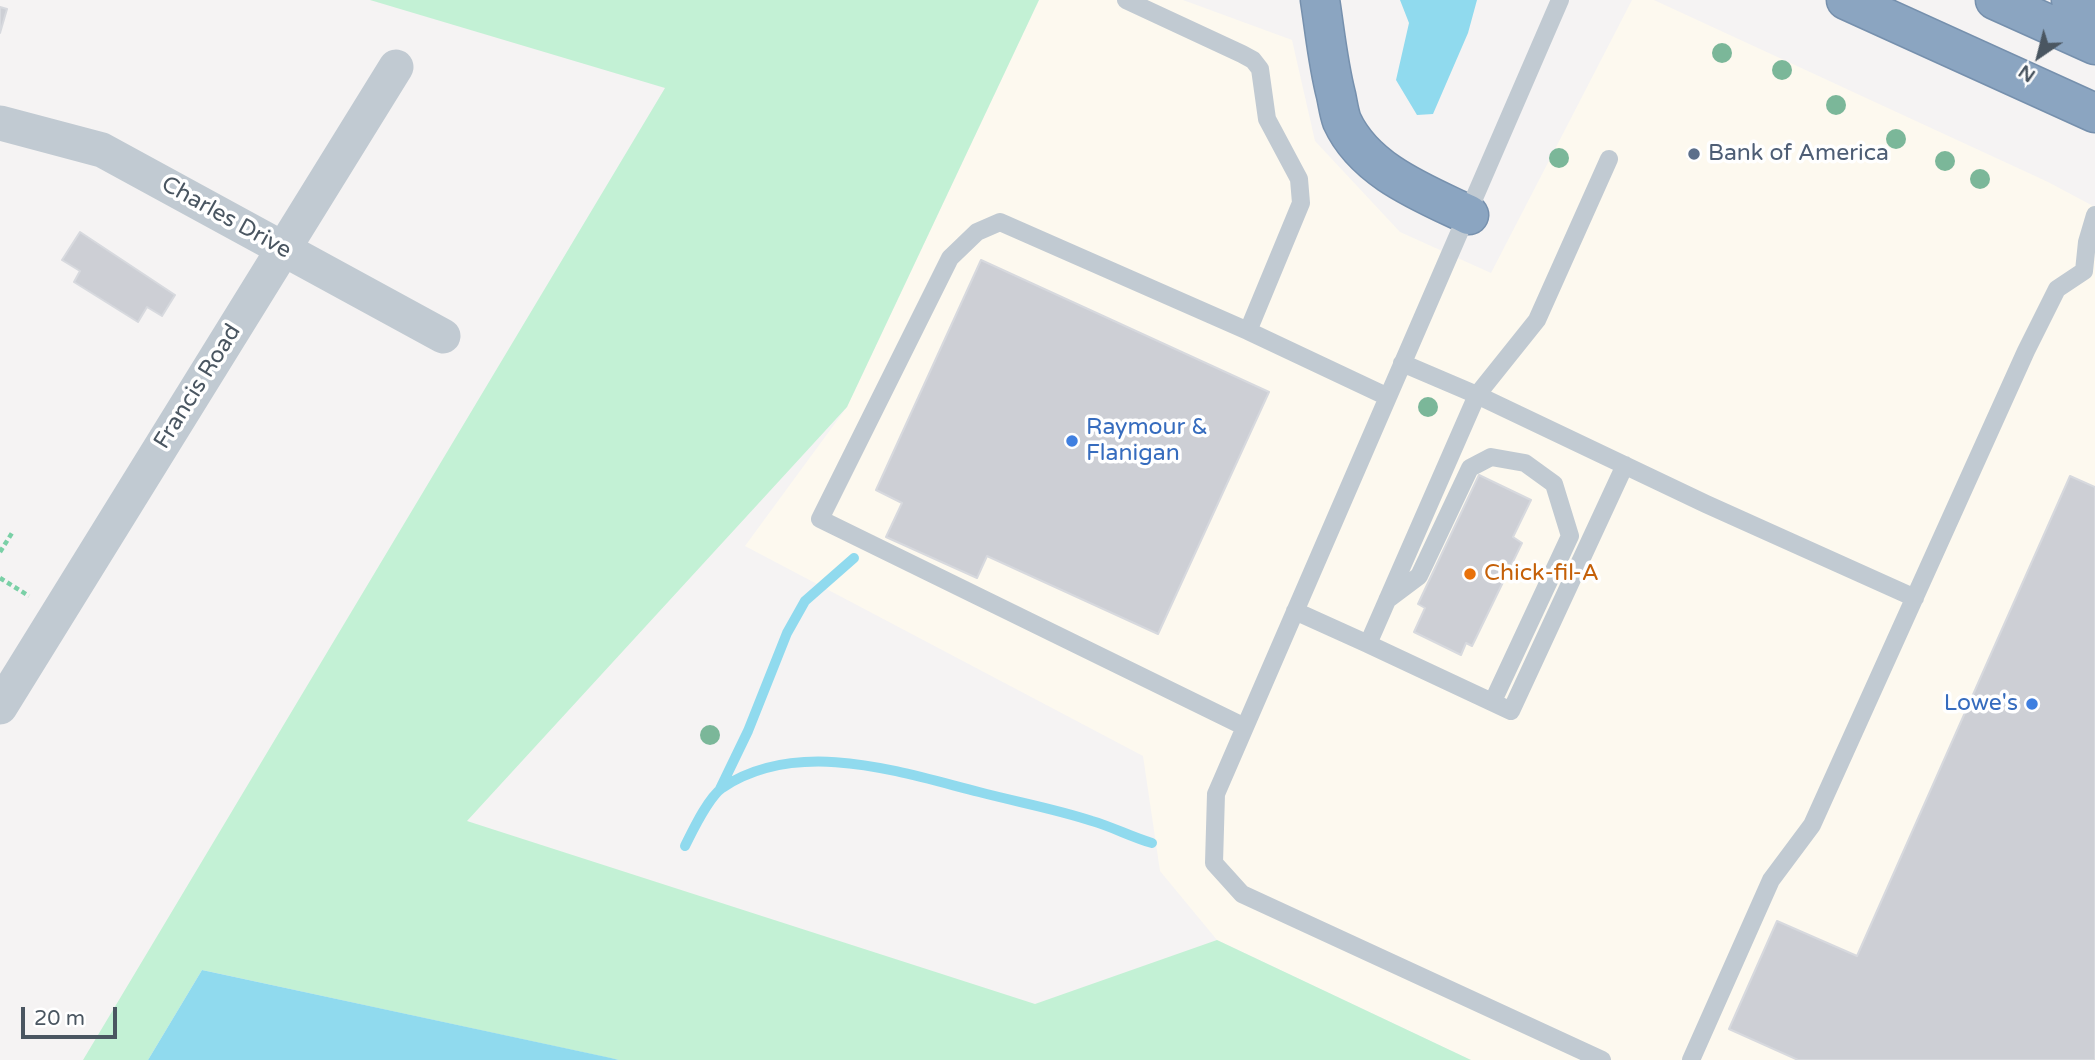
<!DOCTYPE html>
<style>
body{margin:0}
#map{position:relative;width:2095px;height:1060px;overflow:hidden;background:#f5f3f3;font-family:"Varela Round",sans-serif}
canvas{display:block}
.north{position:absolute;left:2004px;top:21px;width:70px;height:70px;-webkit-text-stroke:5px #fff;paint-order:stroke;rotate:215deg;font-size:19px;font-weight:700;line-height:28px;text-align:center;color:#4a5661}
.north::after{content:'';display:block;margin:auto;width:24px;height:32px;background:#4a5661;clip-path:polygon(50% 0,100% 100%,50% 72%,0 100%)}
.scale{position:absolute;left:21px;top:1007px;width:96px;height:32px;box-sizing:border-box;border:4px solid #4a5661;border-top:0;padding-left:9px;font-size:21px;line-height:24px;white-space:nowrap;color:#4a5661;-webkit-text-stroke:5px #fff;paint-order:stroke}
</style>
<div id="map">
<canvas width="2095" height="1060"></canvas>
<div class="north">N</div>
<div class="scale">20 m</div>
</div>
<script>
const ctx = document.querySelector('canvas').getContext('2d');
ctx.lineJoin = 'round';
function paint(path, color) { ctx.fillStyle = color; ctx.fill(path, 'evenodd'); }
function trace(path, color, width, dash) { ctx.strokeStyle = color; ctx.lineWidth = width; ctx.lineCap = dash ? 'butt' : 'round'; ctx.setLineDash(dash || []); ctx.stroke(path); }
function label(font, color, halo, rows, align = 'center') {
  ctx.font = font + ' "Varela Round",sans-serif'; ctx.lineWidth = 7; ctx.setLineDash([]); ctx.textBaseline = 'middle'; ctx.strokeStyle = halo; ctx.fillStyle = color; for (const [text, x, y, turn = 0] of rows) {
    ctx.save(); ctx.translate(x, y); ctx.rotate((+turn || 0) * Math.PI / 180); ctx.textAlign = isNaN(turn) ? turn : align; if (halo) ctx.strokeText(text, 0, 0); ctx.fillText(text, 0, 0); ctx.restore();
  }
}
paint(new Path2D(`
 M 1039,0 L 1183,0 L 1292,40 L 1315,141 L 1400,232 L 1491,273 L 1632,0 L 1654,0 L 2048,182 L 2095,207 L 2095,1060 L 1471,1060 L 1217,940 L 1160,871 L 1143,756 L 745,546 L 847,407 Z`), '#fdf9ef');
paint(new Path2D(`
 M 370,0 L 1039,0 L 847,407 L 467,821 L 1035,1004 L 1217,940 L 1471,1060 L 619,1060 L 202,970 L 148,1060 L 83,1060 L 665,88 Z`), '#c3f1d5');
paint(new Path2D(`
 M 1400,0 L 1477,0 L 1468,33 L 1433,114 L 1417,115 L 1396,80 L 1409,23 Z
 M 202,970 L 611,1058 L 619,1060 L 148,1060 Z`), '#90daee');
trace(new Path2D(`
 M 720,789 L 748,731 L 787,633 L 805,601 L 854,558
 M 685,846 C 693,830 708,798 722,788 C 798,737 900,772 979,792 C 1017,802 1056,809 1092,821 C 1113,827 1131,837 1152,843`), '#90daee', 10);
const building = new Path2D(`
 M 0,7 L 7,9 L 0,33 Z
 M 1694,148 L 1699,150 L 1694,161 L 1688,158 Z
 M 80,232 L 175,295 L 162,316 L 147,307 L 138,322 L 74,282 L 80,271 L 62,260 Z
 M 981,260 L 1269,392 L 1158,634 L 987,556 L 977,578 L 886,537 L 902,503 L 876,490 Z
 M 1479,475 L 1531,500 L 1513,537 L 1522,543 L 1472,646 L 1466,643 L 1461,655 L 1414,632 L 1425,608 L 1418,604 Z
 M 2070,476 L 2095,487 L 2095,1060 L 1798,1060 L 1729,1029 L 1777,921 L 1857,956 Z`);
paint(building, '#cdcfd5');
trace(building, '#d7d9de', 2);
const highway = new Path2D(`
 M 1320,0 C 1325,32 1328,64 1336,95 C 1338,104 1339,113 1342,121 C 1365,171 1423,193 1469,215
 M 1846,0 L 2095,113
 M 1995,0 L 2095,45
 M 2071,0 L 2095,21`);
trace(highway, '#7690ad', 41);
trace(new Path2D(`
 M 0,552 L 12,533
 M 0,578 L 29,596`), '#7ad0a6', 4.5, [5, 3.5]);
trace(new Path2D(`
 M 1126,0 L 1242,54 L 1253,60 L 1260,69 L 1267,119 L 1299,179 L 1301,203 L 1248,331
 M 1560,0 L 1216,794 L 1214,863 L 1242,894 L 1602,1060
 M 1609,159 L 1537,320 L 1477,395 L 1368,644 L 1511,711 L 1625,465
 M 1402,363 L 1477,395 L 1706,504 L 1915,598
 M 1387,600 L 1419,576 L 1470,468 L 1491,457 L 1525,463 L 1554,484 L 1570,536 L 1493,701
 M 1295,611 L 1368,644
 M 1245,727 L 820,519 L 950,258 L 977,232 L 1000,222 L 1248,331 L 1388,397
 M 1691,1060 L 1771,880 L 1812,825 L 2026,351 L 2057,289 L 2084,271 L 2087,242 L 2095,215`), '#c1cad2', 18);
trace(new Path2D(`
 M 0,123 L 102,150 L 443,336
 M 0,707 L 396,67`), '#c1cad2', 35);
trace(highway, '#8ba5c1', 38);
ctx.fillStyle = '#7bb799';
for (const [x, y] of [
 [1722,53],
 [1782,70],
 [1836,105],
 [1896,139],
 [1559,158],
 [1945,161],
 [1980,179],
 [1428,407],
 [710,735]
]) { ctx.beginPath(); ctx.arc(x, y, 10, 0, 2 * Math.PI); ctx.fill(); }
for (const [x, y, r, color] of [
 [1694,154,7,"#5c6f8a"],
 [1072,441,7,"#3f7fe0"],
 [1470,574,7,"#e8710a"],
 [2032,704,7,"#3f7fe0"]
]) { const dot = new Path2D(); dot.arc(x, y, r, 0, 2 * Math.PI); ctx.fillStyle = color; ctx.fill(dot); trace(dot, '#fff', 2.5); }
label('23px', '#4e5e75', '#fff', [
 ["Bank of America",1708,154]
], 'left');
label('23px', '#4a5661', '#fff', [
 ["Charles Drive",226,218,29],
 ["Francis Road",198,387,-58]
]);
label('23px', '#366cbe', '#fff', [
 ["Raymour &",1086,428],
 ["Flanigan",1086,454],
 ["Lowe's",2018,704,"right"]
], 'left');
label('23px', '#c56008', '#fff', [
 ["Chick-fil-A",1484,574]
], 'left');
</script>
